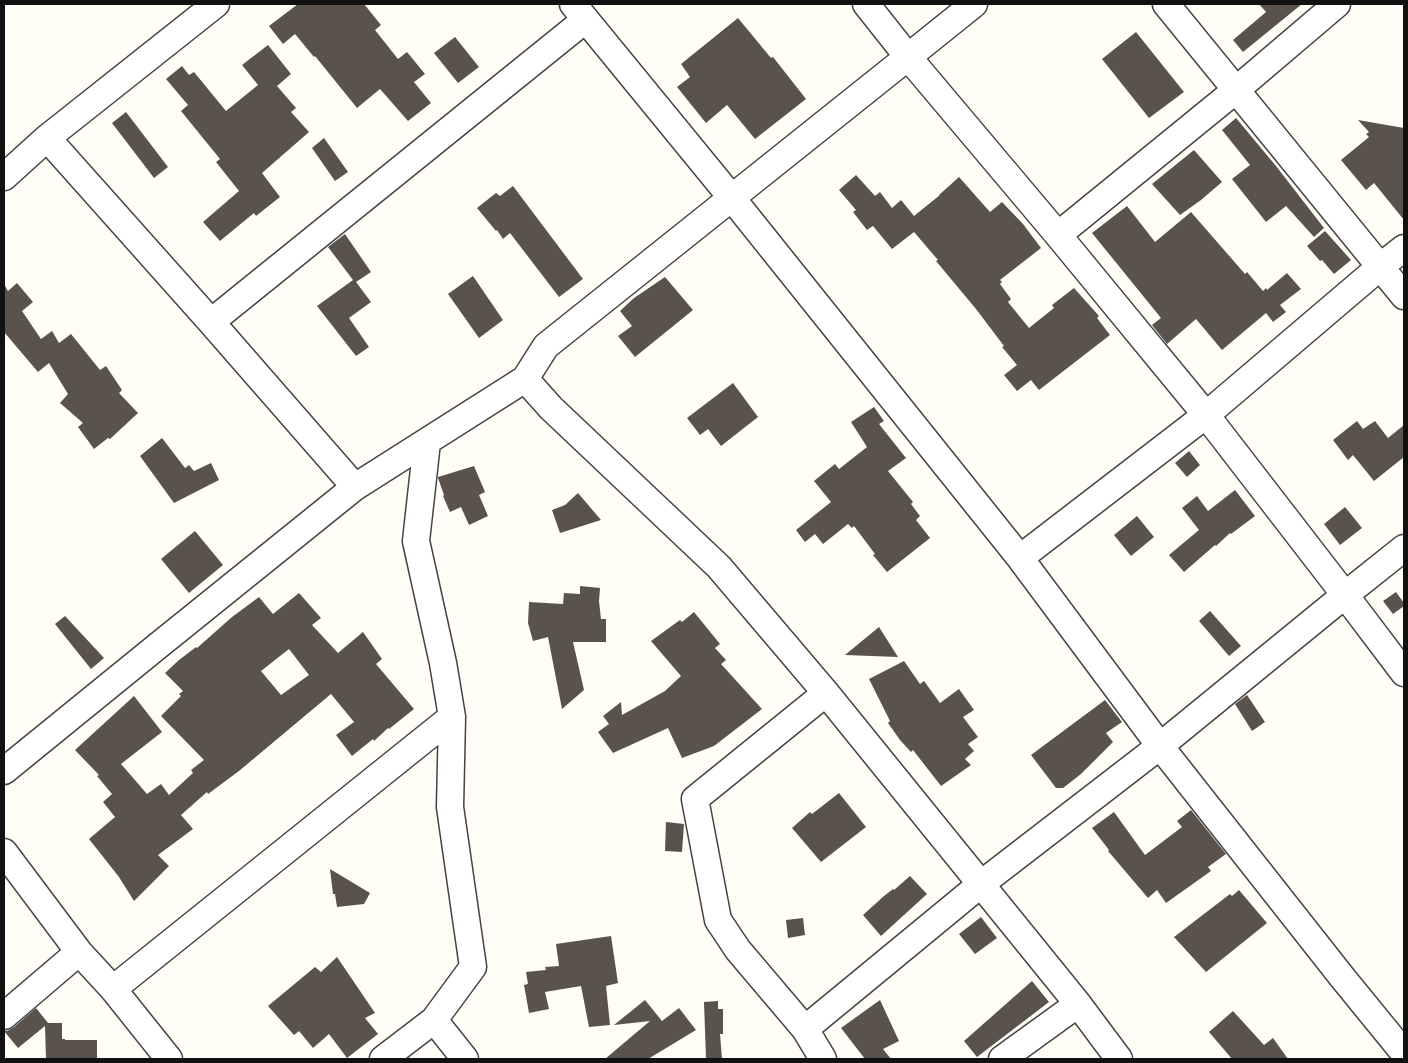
<!DOCTYPE html>
<style>
body{margin:0}
#map{position:relative;width:1408px;height:1063px;overflow:hidden;background:#fffdf5;font-family:Merriweather,serif}
canvas{display:block}
.frame{position:absolute;inset:0;border:5px solid #111;pointer-events:none}
</style>
<div id="map">
<canvas width="1408" height="1063"></canvas>
<div class="frame"></div>
</div>
<script>
const ctx = document.querySelector('canvas').getContext('2d');
ctx.lineJoin = 'round';
function paint(path, color) { ctx.fillStyle = color; ctx.fill(path, 'evenodd'); }
function trace(path, color, width, dash) { ctx.strokeStyle = color; ctx.lineWidth = width; ctx.lineCap = dash ? 'butt' : 'round'; ctx.setLineDash(dash || []); ctx.stroke(path); }
paint(new Path2D(`
 M 298,4 L 364,4 L 381,25 L 375,30 L 398,59 L 407,52 L 425,74 L 414,82 L 431,103 L 408,121 L 380,89 L 357,108 L 315,56 L 314,57 L 295,34 L 283,44 L 269,26 Z
 M 1259,4 L 1302,4 L 1243,52 L 1233,40 L 1266,12 Z
 M 738,18 L 771,58 L 773,57 L 806,99 L 755,139 L 727,105 L 706,123 L 677,87 L 690,77 L 681,64 Z
 M 1136,32 L 1184,92 L 1149,118 L 1102,59 Z
 M 455,37 L 479,67 L 458,83 L 434,53 Z
 M 268,45 L 291,74 L 277,86 L 296,108 L 291,112 L 309,132 L 262,173 L 280,197 L 256,216 L 254,213 L 220,241 L 203,222 L 239,191 L 216,162 L 220,159 L 181,111 L 188,105 L 166,79 L 182,66 L 189,75 L 194,72 L 226,111 L 258,85 L 242,65 Z
 M 126,112 L 168,167 L 154,178 L 112,123 Z
 M 1236,118 L 1276,166 L 1324,228 L 1314,237 L 1286,206 L 1266,222 L 1232,179 L 1250,165 L 1222,130 Z
 M 1358,120 L 1404,128 L 1404,220 L 1374,183 L 1366,190 L 1341,160 L 1369,137 L 1366,134 L 1369,132 Z
 M 324,138 L 348,172 L 335,181 L 312,148 Z
 M 1194,150 L 1222,182 L 1201,200 L 1180,215 L 1152,184 Z
 M 856,175 L 875,196 L 880,192 L 892,208 L 901,200 L 914,216 L 940,195 L 939,195 L 959,177 L 990,212 L 1002,202 L 1023,224 L 1041,248 L 1000,280 L 1002,282 L 1000,284 L 1011,299 L 1008,302 L 1029,328 L 1054,308 L 1052,305 L 1074,288 L 1099,316 L 1097,318 L 1110,335 L 1039,390 L 1031,380 L 1017,391 L 1004,375 L 1017,365 L 1002,347 L 1004,346 L 976,309 L 936,261 L 938,260 L 914,232 L 892,249 L 873,226 L 867,230 L 853,212 L 856,210 L 839,190 Z
 M 513,186 L 583,279 L 559,297 L 510,233 L 503,239 L 497,230 L 496,231 L 477,208 L 496,193 L 500,196 Z
 M 1127,206 L 1155,242 L 1191,212 L 1245,274 L 1247,272 L 1263,291 L 1266,288 L 1267,290 L 1287,273 L 1301,289 L 1280,305 L 1286,312 L 1273,322 L 1266,313 L 1222,350 L 1196,319 L 1167,344 L 1152,325 L 1161,318 L 1092,233 Z
 M 1325,231 L 1351,260 L 1334,274 L 1322,260 L 1320,261 L 1307,246 Z
 M 345,234 L 371,272 L 356,282 L 371,302 L 349,318 L 369,347 L 356,356 L 317,306 L 353,280 L 328,247 Z
 M 473,276 L 503,320 L 479,338 L 448,294 Z
 M 665,277 L 693,310 L 635,357 L 618,336 L 632,326 L 620,311 L 634,298 Z
 M 17,283 L 33,302 L 22,311 L 41,339 L 52,331 L 59,343 L 71,334 L 100,370 L 106,366 L 122,390 L 119,393 L 138,413 L 110,439 L 108,438 L 94,449 L 78,427 L 83,423 L 60,403 L 68,394 L 49,363 L 38,372 L 4,332 L 4,284 L 8,291 Z
 M 733,383 L 758,417 L 721,446 L 708,429 L 700,435 L 687,418 Z
 M 874,407 L 884,421 L 879,424 L 906,458 L 888,471 L 913,502 L 911,504 L 920,516 L 916,520 L 930,538 L 887,572 L 873,555 L 875,554 L 854,526 L 852,528 L 848,524 L 823,544 L 815,534 L 805,542 L 796,530 L 831,502 L 814,481 L 835,464 L 839,469 L 867,447 L 851,422 Z
 M 1357,421 L 1363,429 L 1375,421 L 1388,438 L 1404,425 L 1404,457 L 1374,481 L 1353,455 L 1348,460 L 1333,440 Z
 M 162,438 L 185,468 L 189,465 L 194,471 L 211,463 L 219,480 L 174,503 L 140,456 Z
 M 1189,451 L 1200,465 L 1187,477 L 1175,463 Z
 M 474,466 L 485,492 L 479,495 L 488,516 L 469,525 L 461,507 L 450,512 L 443,496 L 444,495 L 438,478 L 438,477 Z
 M 1235,490 L 1255,516 L 1231,534 L 1230,533 L 1216,546 L 1215,545 L 1184,572 L 1169,555 L 1199,530 L 1182,508 L 1197,496 L 1208,511 Z
 M 578,493 L 601,520 L 560,533 L 552,510 L 565,505 Z
 M 1345,507 L 1362,528 L 1340,545 L 1324,524 Z
 M 1137,516 L 1154,537 L 1131,556 L 1114,535 Z
 M 195,531 L 223,565 L 189,593 L 161,559 Z
 M 580,586 L 600,588 L 599,601 L 601,619 L 606,619 L 606,642 L 573,642 L 584,690 L 562,709 L 548,637 L 533,641 L 528,623 L 529,602 L 563,604 L 564,593 L 580,594 Z
 M 1396,592 L 1404,603 L 1404,606 L 1393,614 L 1383,601 Z
 M 299,593 L 321,618 L 312,625 L 338,653 L 363,632 L 382,659 L 376,664 L 414,709 L 389,729 L 388,728 L 374,741 L 373,739 L 352,756 L 336,735 L 354,722 L 331,694 L 239,771 L 208,794 L 207,792 L 181,815 L 193,829 L 158,855 L 169,866 L 134,901 L 119,877 L 89,839 L 115,817 L 103,802 L 112,794 L 97,776 L 99,775 L 75,750 L 134,696 L 162,732 L 121,764 L 147,794 L 161,784 L 169,795 L 193,773 L 191,770 L 204,760 L 161,716 L 181,696 L 179,694 L 183,691 L 165,673 L 179,660 L 196,647 L 197,648 L 232,617 L 259,597 L 273,614 ZM 289,649 L 309,675 L 281,695 L 261,671 Z
 M 1210,611 L 1241,646 L 1229,656 L 1199,621 Z
 M 694,612 L 720,644 L 715,648 L 726,660 L 721,664 L 762,709 L 714,746 L 682,758 L 668,728 L 613,753 L 598,732 L 609,724 L 603,716 L 621,702 L 622,715 L 665,691 L 681,676 L 651,641 L 680,620 L 682,622 Z
 M 65,616 L 104,658 L 91,669 L 55,624 Z
 M 879,627 L 898,657 L 845,655 Z
 M 904,661 L 920,684 L 924,681 L 940,703 L 959,689 L 974,710 L 963,717 L 978,737 L 968,744 L 974,751 L 965,759 L 971,765 L 941,786 L 913,750 L 911,752 L 900,740 L 888,723 L 890,721 L 869,679 Z
 M 1247,695 L 1265,722 L 1252,731 L 1235,704 Z
 M 1105,700 L 1122,722 L 1106,733 L 1113,742 L 1081,774 L 1063,788 L 1056,788 L 1031,755 Z
 M 839,793 L 866,827 L 821,862 L 792,828 L 810,812 L 812,814 Z
 M 1191,810 L 1226,854 L 1208,867 L 1211,871 L 1166,903 L 1157,890 L 1148,898 L 1108,851 L 1109,850 L 1092,828 L 1114,812 L 1145,855 L 1182,827 L 1177,821 Z
 M 666,822 L 684,824 L 682,852 L 665,851 Z
 M 330,869 L 370,893 L 364,904 L 337,907 L 335,894 L 333,894 Z
 M 910,876 L 927,894 L 881,936 L 863,915 L 884,896 L 893,889 L 894,890 Z
 M 1239,890 L 1267,923 L 1206,972 L 1174,937 L 1230,894 L 1232,896 Z
 M 981,917 L 997,938 L 975,954 L 959,934 Z
 M 803,918 L 805,935 L 788,938 L 786,920 Z
 M 611,936 L 618,983 L 606,986 L 610,1025 L 589,1027 L 581,986 L 545,992 L 549,1009 L 529,1013 L 524,985 L 528,984 L 526,972 L 546,970 L 545,967 L 559,966 L 556,944 Z
 M 337,957 L 375,1013 L 365,1018 L 378,1034 L 347,1058 L 329,1034 L 313,1048 L 299,1031 L 294,1035 L 268,1006 L 315,967 L 321,972 Z
 M 1032,981 L 1049,1002 L 977,1057 L 964,1041 Z
 M 645,1000 L 662,1021 L 679,1008 L 696,1030 L 648,1059 L 605,1059 L 650,1021 L 614,1025 Z
 M 880,1000 L 899,1041 L 883,1049 L 891,1059 L 865,1059 L 841,1028 Z
 M 718,1001 L 718,1009 L 723,1009 L 723,1034 L 720,1034 L 722,1059 L 706,1059 L 704,1002 Z
 M 36,1008 L 48,1023 L 62,1023 L 62,1039 L 65,1039 L 65,1040 L 97,1040 L 97,1059 L 46,1059 L 45,1026 L 18,1048 L 4,1031 L 7,1031 L 14,1027 Z
 M 1233,1011 L 1264,1045 L 1273,1038 L 1288,1059 L 1232,1059 L 1209,1032 Z`), '#5a524d');
const minor = new Path2D(`
 M 573,4 L 731,197 L 1020,558 L 1160,746 L 1342,977 L 1404,1053
 M 866,4 L 908,57 L 1058,235 L 1206,415 L 1345,595 L 1404,673
 M 1166,4 L 1404,296
 M 47,138 L 211,322 L 355,487
 M 4,177 L 47,138 L 216,4
 M 1058,235 L 1236,90 L 1337,4
 M 211,322 L 585,20
 M 525,379 L 551,408 L 719,567 L 826,693 L 1078,1004 L 1119,1059
 M 1020,558 L 1206,415 L 1381,266 L 1404,248
 M 4,771 L 154,649 L 355,487 L 525,379 L 546,346 L 908,57 L 974,4
 M 4,852 L 79,952 L 113,989 L 169,1059
 M 113,989 L 452,717
 M 4,1016 L 79,952
 M 434,1020 L 465,1059
 M 805,1029 L 981,884 L 1160,746 L 1345,595 L 1404,548
 M 383,1059 L 434,1020 L 473,967 L 450,807 L 452,717 L 443,663 L 416,541 L 427,442
 M 823,1059 L 805,1029 L 738,950 L 718,920 L 695,799 L 826,693
 M 1002,1059 L 1078,1004`);
trace(minor, '#444', 29);
trace(minor, '#fff', 26);
</script>
